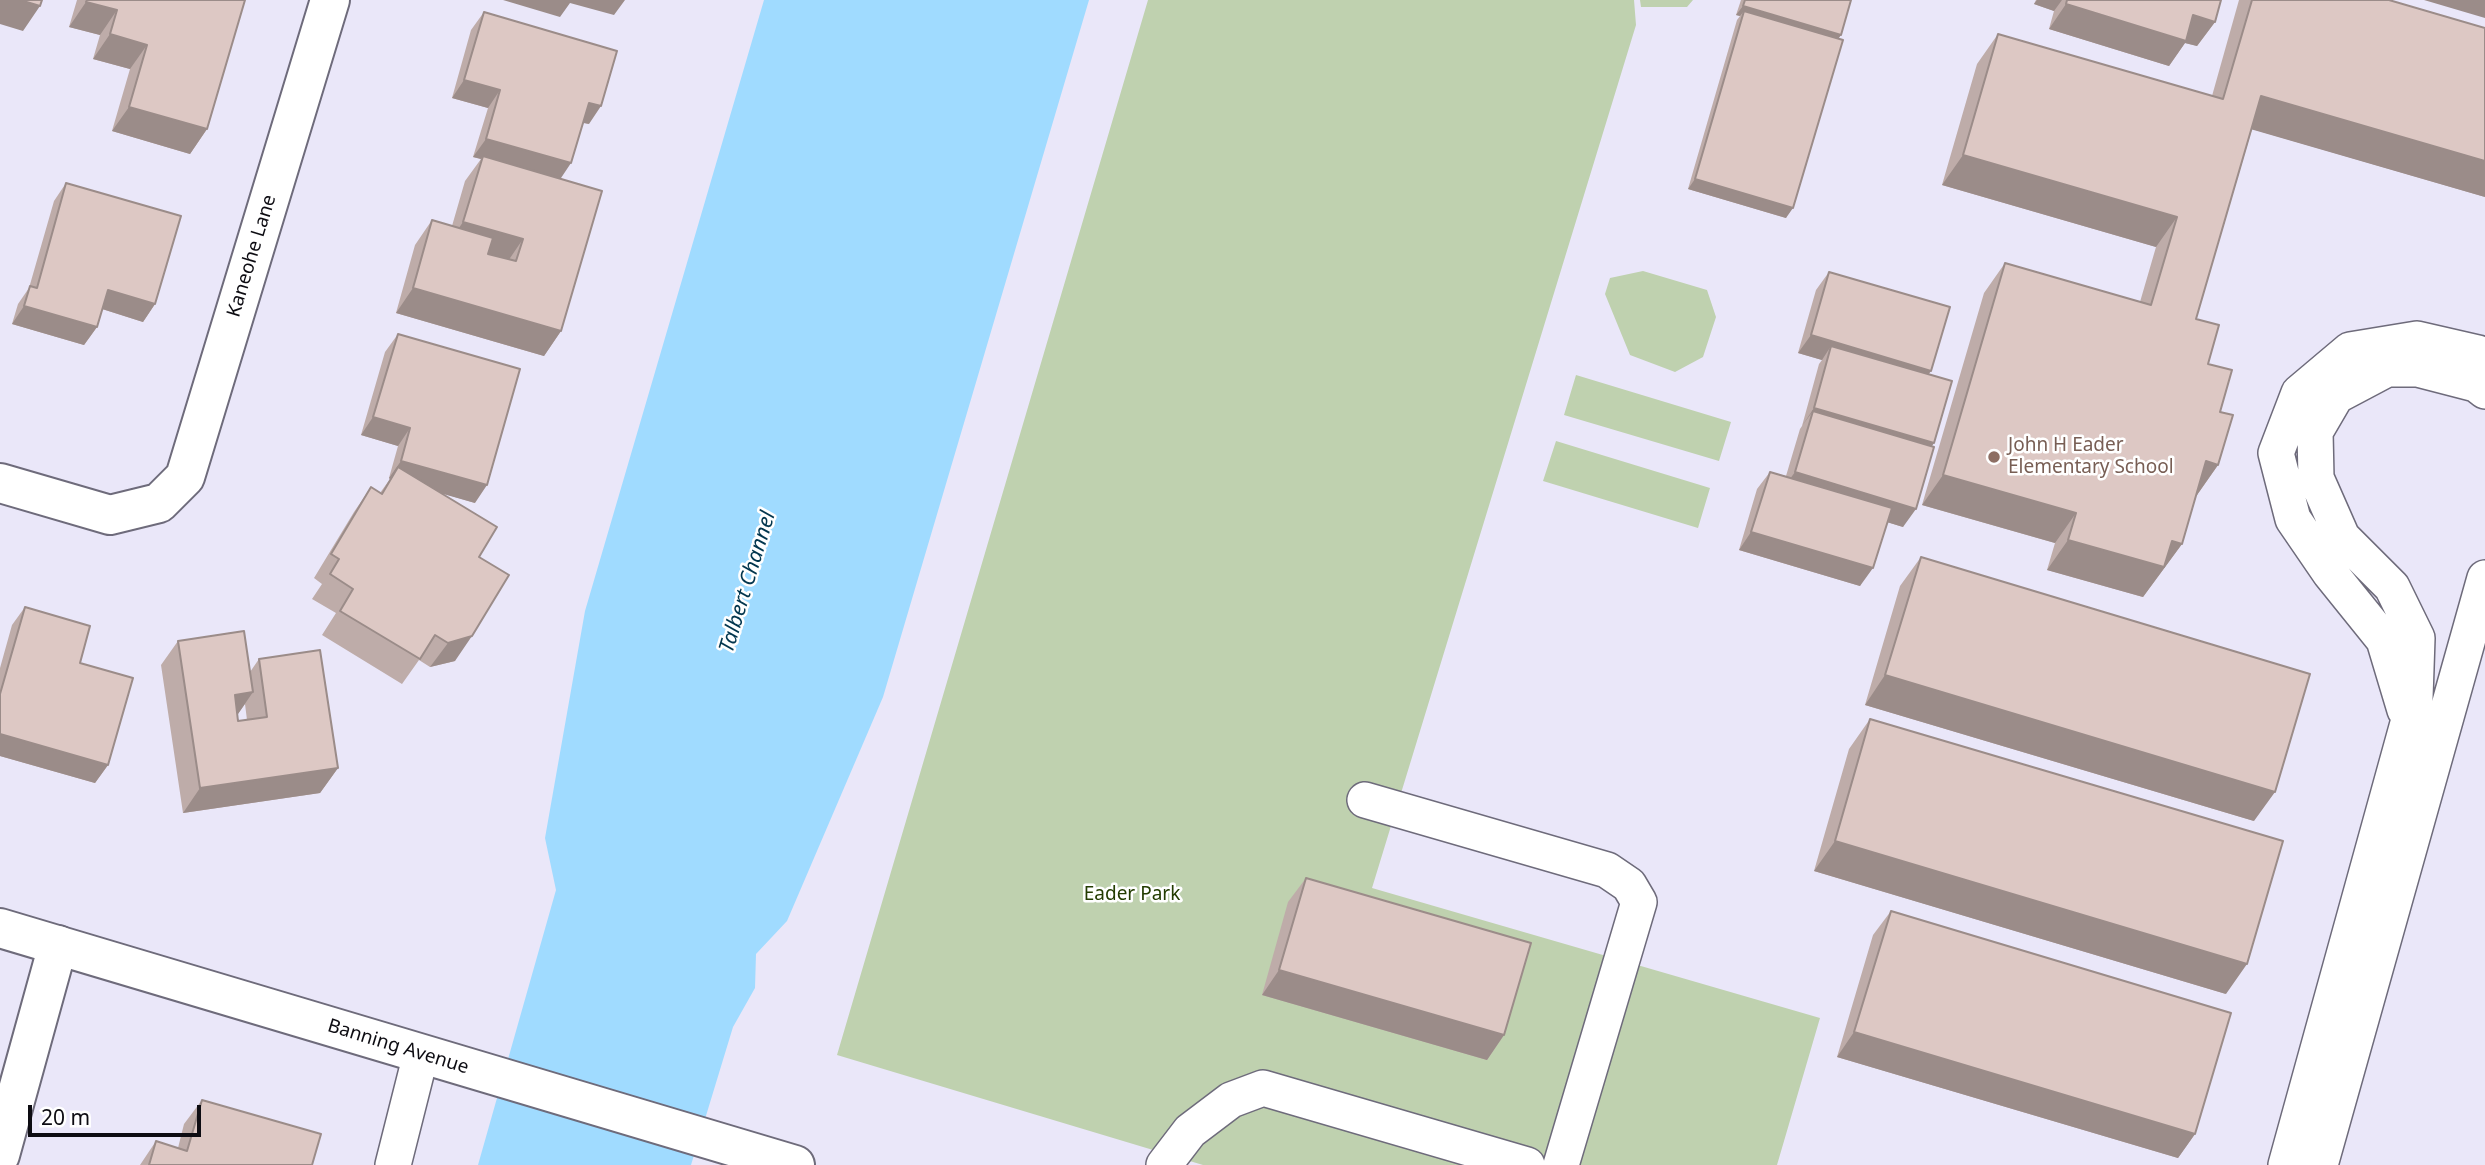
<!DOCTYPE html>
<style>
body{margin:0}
#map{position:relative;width:2485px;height:1165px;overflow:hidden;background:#eae7f9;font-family:"Noto Sans",sans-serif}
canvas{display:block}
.scale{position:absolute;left:28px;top:1105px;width:173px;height:32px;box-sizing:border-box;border:4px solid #0d0c12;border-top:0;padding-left:9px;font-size:21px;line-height:24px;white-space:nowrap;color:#0d0c12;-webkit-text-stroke:5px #fff;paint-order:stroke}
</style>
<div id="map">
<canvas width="2485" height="1165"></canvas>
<div class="scale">20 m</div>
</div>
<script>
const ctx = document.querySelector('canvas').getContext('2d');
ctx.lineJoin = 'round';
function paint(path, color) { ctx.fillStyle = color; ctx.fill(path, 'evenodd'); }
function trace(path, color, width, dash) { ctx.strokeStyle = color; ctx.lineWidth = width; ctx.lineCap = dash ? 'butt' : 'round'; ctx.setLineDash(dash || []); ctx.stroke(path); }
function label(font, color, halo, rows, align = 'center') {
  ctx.font = font + ' "Noto Sans",sans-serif'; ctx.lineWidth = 5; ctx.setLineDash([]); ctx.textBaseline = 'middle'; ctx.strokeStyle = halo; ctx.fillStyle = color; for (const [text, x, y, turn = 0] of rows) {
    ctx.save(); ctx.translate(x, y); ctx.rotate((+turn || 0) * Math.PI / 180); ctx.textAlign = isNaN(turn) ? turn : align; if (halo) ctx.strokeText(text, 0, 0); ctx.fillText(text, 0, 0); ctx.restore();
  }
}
paint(new Path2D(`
 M 1148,0 L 1634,0 L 1636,25 L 1372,888 L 1820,1018 L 1777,1165 L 1203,1165 L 837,1055 Z
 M 1640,0 L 1693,0 L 1687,7 L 1641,7 Z
 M 1643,271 L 1707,290 L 1716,317 L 1703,357 L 1675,372 L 1630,355 L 1605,294 L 1610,278 Z
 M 1576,375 L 1731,422 L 1719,461 L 1564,415 Z
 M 1556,441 L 1710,488 L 1698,528 L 1543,481 Z`), '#bfd1af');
paint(new Path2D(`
 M 764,0 L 1089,0 L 883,697 L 787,921 L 756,954 L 755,988 L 733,1027 L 691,1165 L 478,1165 L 556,890 L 545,838 L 585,611 Z`), '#a0dbff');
const service = new Path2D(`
 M 2405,710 L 2384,640 L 2330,573 L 2293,519 L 2276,453 L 2299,393 L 2350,350 L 2417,339 L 2478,353 L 2485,359
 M 1365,800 L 1607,870 L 1629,885 L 1639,902 L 1561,1165
 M 393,1165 L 421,1054
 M 1164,1165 L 1190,1131 L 1231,1100 L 1263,1088 L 1527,1165
 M 2286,1165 L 2415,698 L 2417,638 L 2392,587 L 2342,537 L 2316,478 L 2315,432 L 2336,396 L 2387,369 L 2418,369 L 2476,384 L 2485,391
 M 2320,1165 L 2485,578`);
const minor = new Path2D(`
 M 0,483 L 110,515 L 159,503 L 185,477 L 330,0
 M 0,1155 L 58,945`);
const tertiary = new Path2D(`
 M 0,928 L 795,1165`);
trace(service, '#6e6b7b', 38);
trace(minor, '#6e6b7b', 42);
trace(tertiary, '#6e6b7b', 42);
trace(service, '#fff', 35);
trace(minor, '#fff', 38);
trace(tertiary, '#fff', 38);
paint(new Path2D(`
 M 77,0 L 245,0 L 207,129 L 190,154 L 112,131 L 130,69 L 93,59 L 100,35 L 69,27 Z
 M 1741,0 L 1851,0 L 1841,35 L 1838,39 L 1786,218 L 1688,189 L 1737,20 L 1740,16 L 1736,15 Z
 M 2036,0 L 2221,0 L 2215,22 L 2197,46 L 2185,43 L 2169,66 L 2049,29 L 2054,11 L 2034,4 Z
 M 2239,0 L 2389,0 L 2485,197 L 2252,129 L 2196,319 L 2220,412 L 2218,465 L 2197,495 L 2196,495 L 2182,544 L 2143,597 L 2047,570 L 2055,543 L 1922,505 L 1984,293 L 2005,263 L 2140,302 L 2156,247 L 1942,185 L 1977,64 L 1998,34 L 2212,96 Z
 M 484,12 L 589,124 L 583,123 L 560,179 L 561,331 L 544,356 L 396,313 L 415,245 L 432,220 L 452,226 L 465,181 L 481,159 L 473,157 L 488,108 L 452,98 L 471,30 Z
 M 66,183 L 155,304 L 143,322 L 102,309 L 97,327 L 84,345 L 12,324 L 18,304 L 29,288 L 54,201 Z
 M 1829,272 L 1928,374 L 1932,447 L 1903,527 L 1887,522 L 1860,586 L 1739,550 L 1757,489 L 1770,472 L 1786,476 L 1800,429 L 1802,426 L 1819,364 L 1822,360 L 1798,353 L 1816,290 Z
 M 398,334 L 475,503 L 441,493 L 479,557 L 455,661 L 430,667 L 419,660 L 402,684 L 322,635 L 336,613 L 312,599 L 322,584 L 314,578 L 354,512 L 371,487 L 380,493 L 390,479 L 389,478 L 398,446 L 361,435 L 385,352 Z
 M 1921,557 L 2254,821 L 1865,705 L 1900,586 Z
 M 25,607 L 80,663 L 108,765 L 95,783 L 0,756 L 0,668 L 12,625 Z
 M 178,641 L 250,672 L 259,659 L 338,768 L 320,793 L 183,813 L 161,665 ZM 245,704 L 247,720 L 238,721 L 237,715 Z
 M 1870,719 L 2226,994 L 1814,871 L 1849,749 Z
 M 1306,878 L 1504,1035 L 1487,1060 L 1262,995 L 1288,902 Z
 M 1891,911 L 2195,1134 L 2178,1158 L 1837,1057 L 1873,935 Z
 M 202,1100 L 312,1165 L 140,1165 L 156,1141 L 178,1148 L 184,1124 Z`), '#beaca9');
paint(new Path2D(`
 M 0,0 L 20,0 L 40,6 L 23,31 L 0,24 Z
 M 503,0 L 625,0 L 614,15 L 570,3 L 560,17 Z
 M 2037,0 L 2062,0 L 2054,11 L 2034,4 Z
 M 2424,0 L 2485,0 L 2485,18 Z
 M 86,2 L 117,10 L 100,35 L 69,27 Z
 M 2066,4 L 2193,15 L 2215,22 L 2197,46 L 2185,43 L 2169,66 L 2049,29 Z
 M 1743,6 L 1841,35 L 1834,44 L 1744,11 L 1740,16 L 1736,15 Z
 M 110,34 L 147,45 L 130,69 L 93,59 Z
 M 464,80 L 500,90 L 488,108 L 452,98 Z
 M 2261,96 L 2485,161 L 2485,197 L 2240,126 Z
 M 589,103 L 601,106 L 589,124 L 576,121 Z
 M 129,107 L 207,129 L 190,154 L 112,131 Z
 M 486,139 L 571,163 L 559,181 L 483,156 L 481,159 L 473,157 Z
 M 1963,155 L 2177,217 L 2156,247 L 1942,185 Z
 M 1695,179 L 1793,208 L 1786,218 L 1688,189 Z
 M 463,222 L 523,239 L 506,264 L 446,247 Z
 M 413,288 L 561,331 L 544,356 L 396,313 Z
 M 108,290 L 155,304 L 143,322 L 96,307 Z
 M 24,306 L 97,327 L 84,345 L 12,324 Z
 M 1811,335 L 1931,371 L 1918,389 L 1831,346 L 1822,360 L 1798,353 Z
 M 1814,408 L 1934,443 L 1922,461 L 1813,411 L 1802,426 Z
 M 373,417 L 410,428 L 398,446 L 361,435 Z
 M 401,461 L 487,485 L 475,503 L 391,479 L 398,467 L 390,479 L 389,478 Z
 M 2206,461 L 2218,465 L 2197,495 L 2185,491 Z
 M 1795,472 L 1916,509 L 1903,527 L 1782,490 Z
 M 1943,475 L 2076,513 L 2055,543 L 1922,505 Z
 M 1751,532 L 1873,568 L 1860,586 L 1739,550 Z
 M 2068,540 L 2172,541 L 2182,544 L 2143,597 L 2047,570 Z
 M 472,636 L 455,661 L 430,667 L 448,643 Z
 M 1885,675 L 2275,792 L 2254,821 L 1865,705 Z
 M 253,692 L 236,717 L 235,695 Z
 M 0,734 L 108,765 L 95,783 L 0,756 Z
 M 338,768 L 320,793 L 183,813 L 200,788 Z
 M 1835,841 L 2247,964 L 2226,994 L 1814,871 Z
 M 1279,970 L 1504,1035 L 1487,1060 L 1262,995 Z
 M 1854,1032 L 2195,1134 L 2178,1158 L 1837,1057 Z`), '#9b8c89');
const building = new Path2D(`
 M 20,0 L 42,0 L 40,6 Z
 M 87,0 L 245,0 L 207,129 L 129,107 L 147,45 L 110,34 L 117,10 L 86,2 Z
 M 1745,0 L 1851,0 L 1841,35 L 1743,6 Z
 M 2067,0 L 2221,0 L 2215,22 L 2193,15 L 2186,41 L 2066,4 Z
 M 2252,0 L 2389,0 L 2485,28 L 2485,161 L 2261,96 L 2196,319 L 2219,325 L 2208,364 L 2232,370 L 2220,412 L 2233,415 L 2218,465 L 2206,461 L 2182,544 L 2172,541 L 2164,567 L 2068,540 L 2076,513 L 1943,475 L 2005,263 L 2151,305 L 2177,217 L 1963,155 L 1998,34 L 2223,99 Z
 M 1744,11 L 1843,40 L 1793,208 L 1695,179 Z
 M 484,12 L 617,51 L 601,106 L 589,103 L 571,163 L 486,139 L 500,90 L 464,80 Z
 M 483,156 L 602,191 L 561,331 L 413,288 L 432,220 L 493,238 L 488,254 L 516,261 L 523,239 L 463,222 Z
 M 66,183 L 181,216 L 155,304 L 108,290 L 97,327 L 24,306 L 30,286 L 37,288 Z
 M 1829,272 L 1950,307 L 1931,371 L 1811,335 Z
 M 398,334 L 520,369 L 487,485 L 401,461 L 410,428 L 373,417 Z
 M 1831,346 L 1952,381 L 1934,443 L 1814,408 Z
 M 1813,411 L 1934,447 L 1916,509 L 1795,472 Z
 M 398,467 L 497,527 L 479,557 L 509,575 L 472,636 L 448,643 L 435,635 L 420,659 L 340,611 L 353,589 L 330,574 L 339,559 L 331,554 L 371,487 L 382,494 Z
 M 1770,472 L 1892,508 L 1873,568 L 1751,532 Z
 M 1921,557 L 2310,674 L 2275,792 L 1885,675 Z
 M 25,607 L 90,626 L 80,663 L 133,678 L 108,765 L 0,734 L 0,694 Z
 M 244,631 L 253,692 L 235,695 L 238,721 L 267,717 L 259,659 L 320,650 L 338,768 L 200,788 L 178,641 Z
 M 1870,719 L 2283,841 L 2247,964 L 1835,841 Z
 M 1306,878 L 1531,943 L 1504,1035 L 1279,970 Z
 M 1891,911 L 2231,1013 L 2195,1134 L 1854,1032 Z
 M 202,1100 L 321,1134 L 312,1165 L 149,1165 L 156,1141 L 187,1151 Z`);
paint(building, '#ddc8c4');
trace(building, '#9b8c89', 2);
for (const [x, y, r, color] of [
 [1994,457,7,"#8d6e63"]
]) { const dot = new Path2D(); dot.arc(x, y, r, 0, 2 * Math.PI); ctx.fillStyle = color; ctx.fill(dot); trace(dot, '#fff', 2.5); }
label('19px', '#0d0c12', '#fff', [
 ["Kaneohe Lane",252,256,-73],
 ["Banning Avenue",398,1047,17]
]);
label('19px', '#785e54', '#fff', [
 ["John H Eader",2008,446],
 ["Elementary School",2008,468]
], 'left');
label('19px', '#233c01', '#fff', [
 ["Eader Park",1132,895]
]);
label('italic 21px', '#02364e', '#fff', [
 ["Talbert Channel",748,582,-73]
]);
</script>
